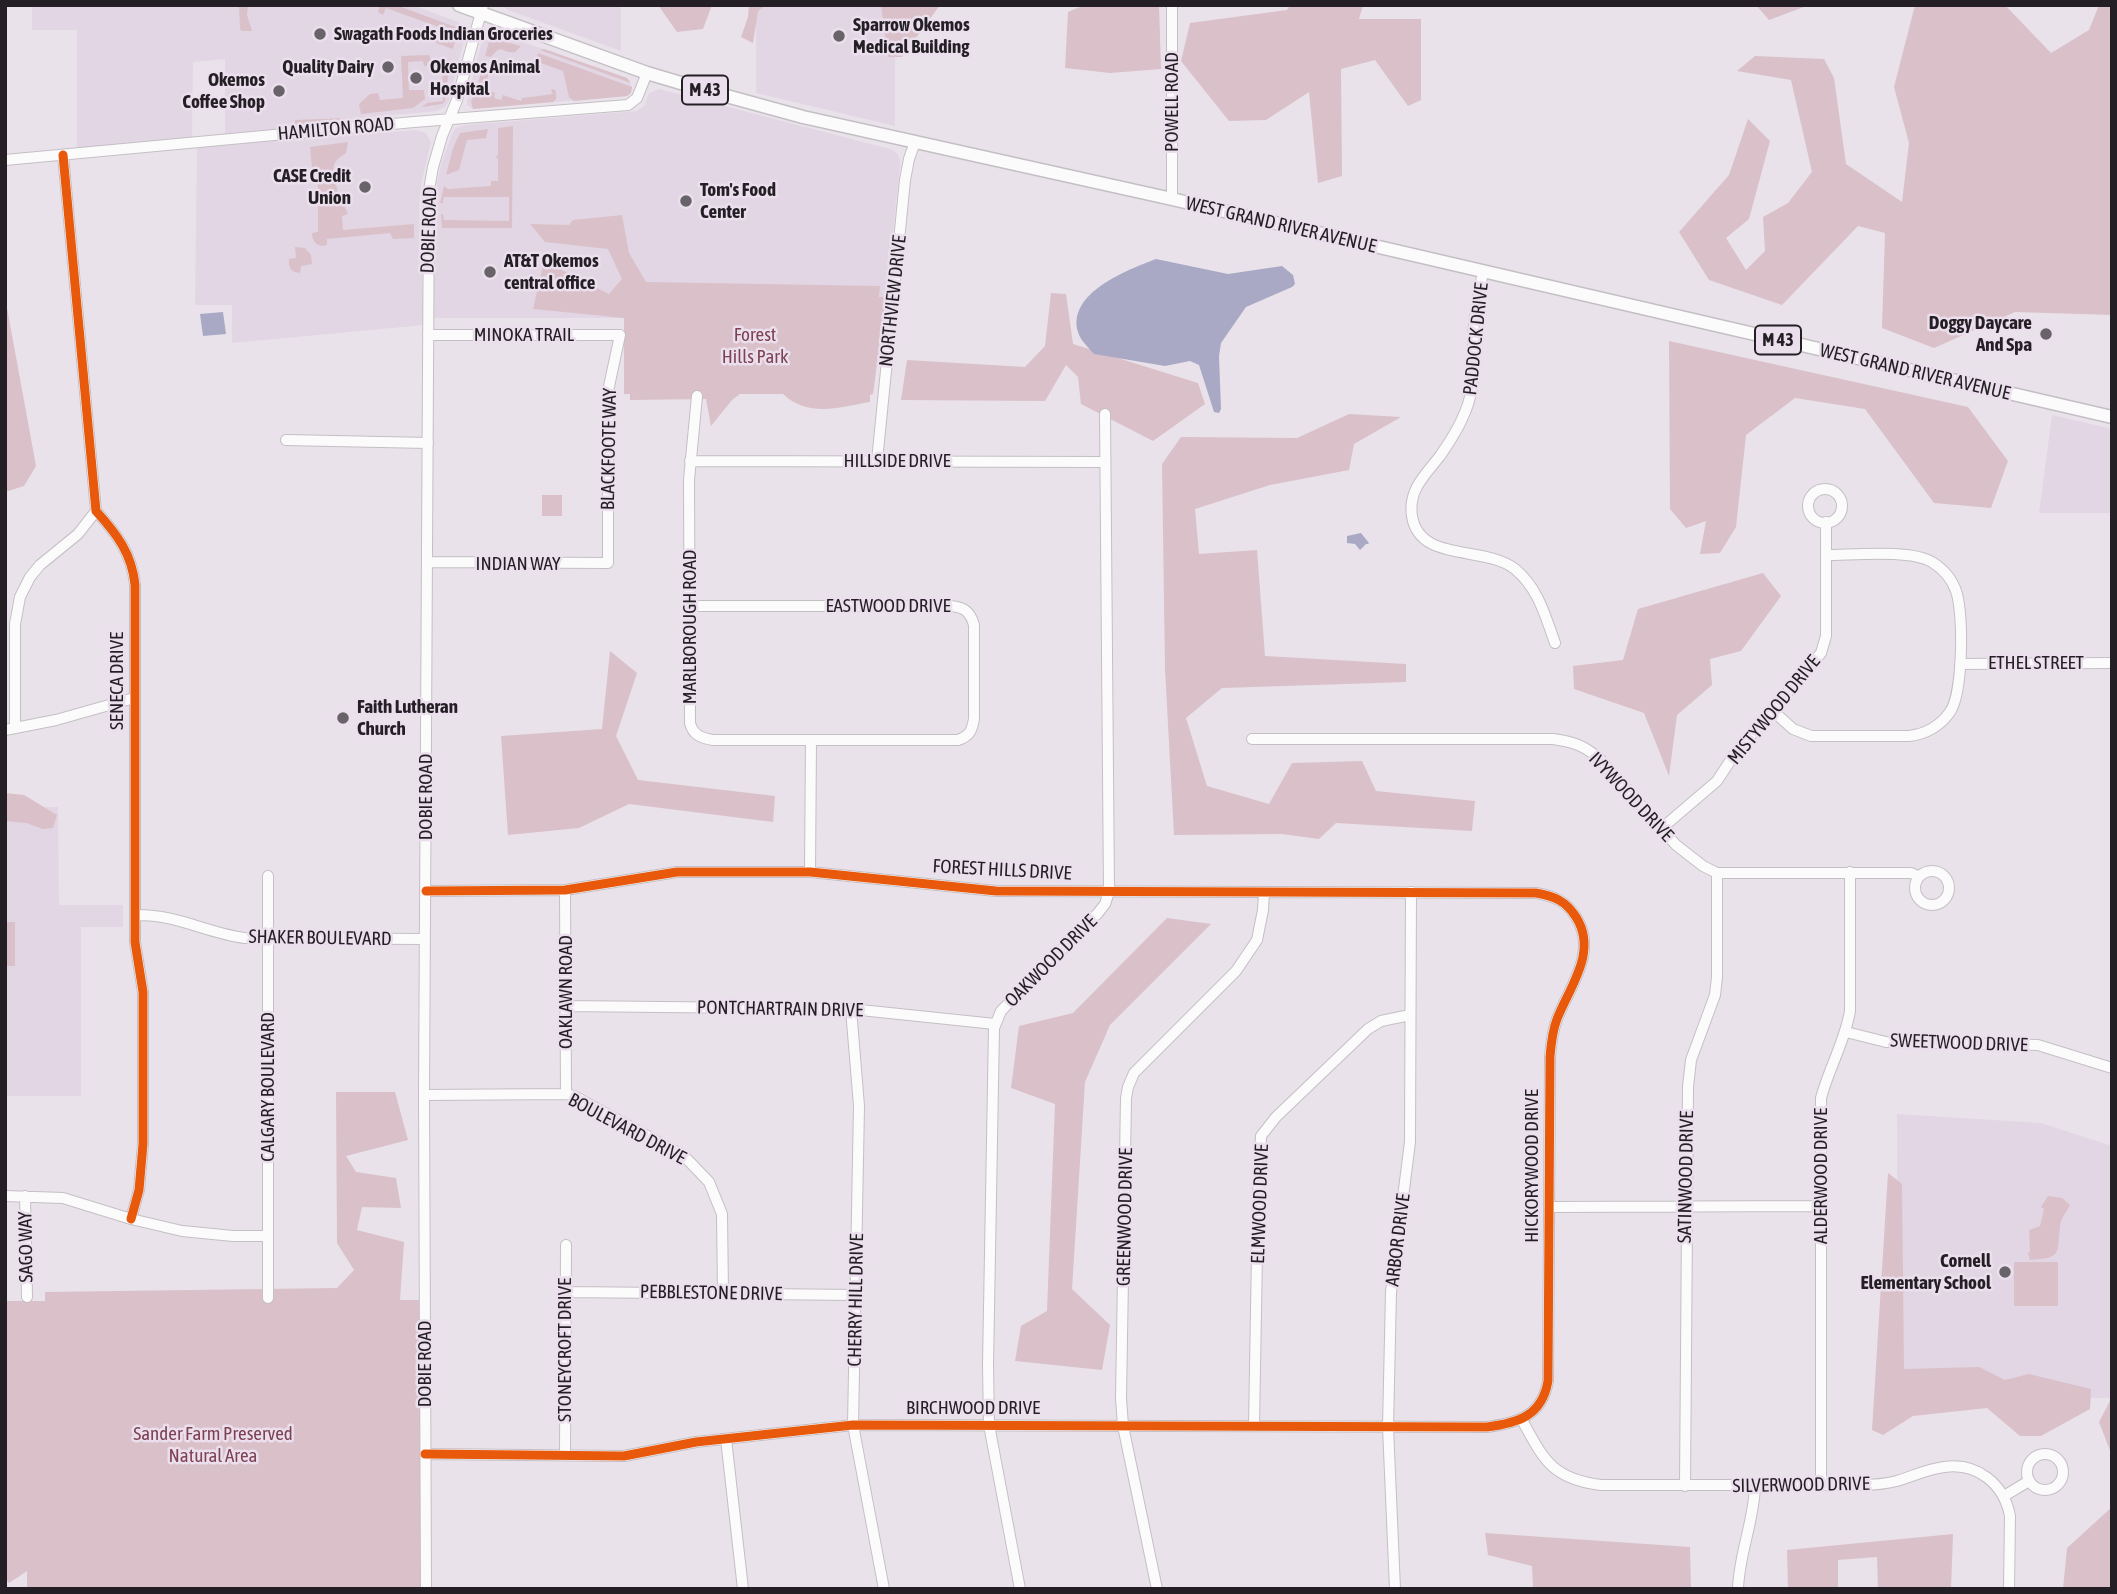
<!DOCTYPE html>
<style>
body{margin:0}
#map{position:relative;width:2117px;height:1594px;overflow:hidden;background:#e9e2ea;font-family:"Asap Condensed",sans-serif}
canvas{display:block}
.frame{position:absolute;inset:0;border:7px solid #231f24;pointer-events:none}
</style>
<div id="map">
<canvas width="2117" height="1594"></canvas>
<div class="frame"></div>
</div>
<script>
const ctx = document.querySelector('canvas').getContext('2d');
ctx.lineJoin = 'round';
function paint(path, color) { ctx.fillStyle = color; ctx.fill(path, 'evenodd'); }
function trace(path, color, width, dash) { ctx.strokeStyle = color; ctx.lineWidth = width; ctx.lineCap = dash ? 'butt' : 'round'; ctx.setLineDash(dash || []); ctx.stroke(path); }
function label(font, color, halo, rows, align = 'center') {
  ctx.font = font + ' "Asap Condensed",sans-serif'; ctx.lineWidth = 5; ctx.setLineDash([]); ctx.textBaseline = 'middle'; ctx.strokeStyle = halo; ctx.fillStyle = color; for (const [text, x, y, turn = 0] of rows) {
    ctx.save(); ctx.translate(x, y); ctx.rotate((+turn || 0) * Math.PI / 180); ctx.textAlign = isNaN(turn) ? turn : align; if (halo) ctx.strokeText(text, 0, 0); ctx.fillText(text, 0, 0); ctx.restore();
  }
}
paint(new Path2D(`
 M 32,5 L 413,5 L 458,22 L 463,27 L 465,36 L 449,101 L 445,107 L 437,111 L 340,120 L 295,129 L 225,135 L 225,59 L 193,62 L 192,138 L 77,150 L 77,30 L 32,30 Z
 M 500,5 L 621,5 L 621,51 L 508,10 Z
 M 756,5 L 895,5 L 895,126 L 756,93 Z
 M 494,32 L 627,78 L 632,87 L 631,93 L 627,96 L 473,109 L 467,105 L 467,100 L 482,40 L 486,35 Z
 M 659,89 L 890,149 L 897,153 L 900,160 L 900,165 L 886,297 L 625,297 L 624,318 L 432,318 L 437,183 L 442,161 L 454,129 L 465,125 L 637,111 L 644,106 L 649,93 Z
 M 416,130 L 426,133 L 431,142 L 421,184 L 419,207 L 424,325 L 232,343 L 232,305 L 195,305 L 197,146 Z
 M 2052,415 L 2112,429 L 2112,513 L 2039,513 Z
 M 58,807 L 59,905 L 123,905 L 123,927 L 81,927 L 81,1096 L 5,1096 L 5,808 Z
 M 1897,1114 L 2041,1123 L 2112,1146 L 2112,1398 L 1898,1398 Z`), '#e2d6e4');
paint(new Path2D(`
 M 239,5 L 248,5 L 247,15 L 252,31 L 242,31 L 240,29 Z
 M 380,5 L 396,5 L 458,28 L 453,49 L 436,43 L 435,39 L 439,27 L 386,8 L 383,15 L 378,12 Z
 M 658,5 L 712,5 L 703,29 L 677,32 Z
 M 749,5 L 766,5 L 758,11 L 753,43 L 741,37 L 748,17 Z
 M 881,5 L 940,5 L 902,57 L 888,57 Z
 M 1085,5 L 1159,5 L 1161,69 L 1110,73 L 1065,68 L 1068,12 Z
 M 1290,5 L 1363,5 L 1359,19 L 1421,19 L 1421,100 L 1408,106 L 1375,60 L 1341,69 L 1342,176 L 1318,183 L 1309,92 L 1266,120 L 1229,121 L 1181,61 L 1190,23 L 1287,10 Z
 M 1756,5 L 1809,5 L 1769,20 Z
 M 1915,5 L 2005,5 L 2051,53 L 2089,30 L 2099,5 L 2112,5 L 2112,315 L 2015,312 L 1934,348 L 1882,328 L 1885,233 L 1858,226 L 1782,305 L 1709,280 L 1679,232 L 1729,175 L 1748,119 L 1770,141 L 1749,219 L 1726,238 L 1746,270 L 1765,251 L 1763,217 L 1788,203 L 1812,172 L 1791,80 L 1737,71 L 1755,56 L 1824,59 L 1834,78 L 1846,164 L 1902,202 L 1909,143 L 1894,87 Z
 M 490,38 L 521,46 L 515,52 C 500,54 504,42 491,57 L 485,56 Z
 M 544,49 L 627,78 L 631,83 L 540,50 Z
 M 538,53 L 632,87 L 631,93 L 627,96 L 574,101 L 569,97 L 563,71 L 541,63 L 537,56 Z
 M 429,55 L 432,62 L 427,62 L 427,66 L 424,66 L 423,61 L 408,62 L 409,90 L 424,90 L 425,99 L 413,108 L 361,114 L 359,104 L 370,94 L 378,93 L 380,100 L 403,98 L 401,56 Z
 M 445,59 L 450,61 L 445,101 L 442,104 L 422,107 L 427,103 L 443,101 L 442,61 Z
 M 482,69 L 488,73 L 488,81 L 486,90 L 495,93 L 494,98 L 501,100 L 503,95 L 521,101 L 522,98 L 553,94 L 551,90 L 553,89 L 556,91 L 556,99 L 553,102 L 473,109 L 471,101 L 475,94 Z
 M 345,118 L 340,120 L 295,129 L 295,120 Z
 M 513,126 L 512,228 L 442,228 L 441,214 L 443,214 L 444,220 L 509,221 L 509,197 L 444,197 L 443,203 L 440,203 L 444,186 L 448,189 L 491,186 L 491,181 L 498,181 L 498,158 L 495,158 L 498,155 L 498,128 Z
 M 488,129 L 486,138 L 467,140 L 459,170 L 446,175 L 453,148 L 460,133 Z
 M 348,142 L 346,153 C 342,156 336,159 334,165 C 330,179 343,201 348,214 L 342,216 L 343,230 L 414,224 L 414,238 L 393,239 L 390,233 L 327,239 L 327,245 C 318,248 312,242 312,233 L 318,232 L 318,169 L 312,169 L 310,147 Z
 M 622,215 L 629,253 L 646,282 L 880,286 L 879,297 L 886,297 L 873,394 L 870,395 L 870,402 C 839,407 809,418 783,394 L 740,394 L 732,400 L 711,426 L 706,399 L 630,400 L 630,394 L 624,394 L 624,318 L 533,309 L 544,261 L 609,294 L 622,279 L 608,249 L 545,242 L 530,224 L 569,225 L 573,220 Z
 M 295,247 L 305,248 L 311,255 L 312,264 L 301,266 L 300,273 C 291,272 288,268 289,259 L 296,258 Z
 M 1051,293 L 1066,294 L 1073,344 L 1198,383 L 1205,404 L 1153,441 L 1081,404 L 1078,377 L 1066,365 L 1045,401 L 901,400 L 907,360 L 1025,367 L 1045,346 Z
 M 5,297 L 36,466 L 24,486 L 5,492 Z
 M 1669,341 L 1968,407 L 2008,461 L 1991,508 L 1934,503 L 1865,409 L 1795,398 L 1746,435 L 1736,527 L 1720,553 L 1700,554 L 1706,521 L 1686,528 L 1670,509 Z
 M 1349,414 L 1401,417 L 1354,444 L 1349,470 L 1270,485 L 1195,509 L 1199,554 L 1257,550 L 1265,656 L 1406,664 L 1406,682 L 1222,688 L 1186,718 L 1207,786 L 1269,804 L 1292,763 L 1362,761 L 1376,791 L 1475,801 L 1472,831 L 1336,823 L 1319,839 L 1282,834 L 1174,835 L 1165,669 L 1162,464 L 1181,437 L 1297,438 Z
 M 542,495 L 562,495 L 562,516 L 542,516 Z
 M 1763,573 L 1781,596 L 1741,651 L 1710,659 L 1712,685 L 1677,715 L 1669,776 L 1644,713 L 1574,689 L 1573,666 L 1623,660 L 1638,609 Z
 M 610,651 L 637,673 L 616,736 L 638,780 L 775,796 L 773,822 L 629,804 L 579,828 L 508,835 L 501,736 L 602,729 Z
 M 5,793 L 24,795 L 57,815 L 53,828 L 43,829 L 26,823 L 5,821 Z
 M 1167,918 L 1211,924 L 1110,1025 L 1085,1082 L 1072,1289 L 1110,1325 L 1102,1370 L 1015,1361 L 1021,1326 L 1047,1311 L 1055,1104 L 1011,1088 L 1019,1026 L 1073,1013 Z
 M 5,922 L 15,922 L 15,966 L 5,966 Z
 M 336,1092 L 395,1092 L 408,1140 L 346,1156 L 356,1172 L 396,1178 L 401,1208 L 362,1207 L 357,1230 L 404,1242 L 400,1300 L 420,1300 L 420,1589 L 27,1589 L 27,1571 L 9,1583 L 5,1578 L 5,1301 L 45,1301 L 45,1292 L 337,1288 L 354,1270 L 337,1243 Z
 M 1888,1173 L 1902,1184 L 1904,1369 L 1979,1367 L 2005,1380 L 2029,1374 L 2091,1389 L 2090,1409 L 2041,1436 L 2020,1436 L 1987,1408 L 1913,1416 L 1883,1435 L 1872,1430 Z
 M 2048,1196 L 2062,1198 L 2070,1205 C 2067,1211 2061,1218 2060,1225 C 2057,1253 2063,1258 2030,1260 L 2028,1253 L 2030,1251 L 2029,1230 L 2040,1226 L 2044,1209 L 2041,1207 Z
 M 2014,1262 L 2058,1262 L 2058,1306 L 2014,1306 Z
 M 2112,1397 L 2112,1480 L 2111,1453 L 2099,1422 Z
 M 2112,1507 L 2112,1589 L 2063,1589 L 2067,1548 Z
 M 1485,1533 L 1690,1547 L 1691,1589 L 1533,1589 L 1532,1566 L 1488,1555 Z
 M 1953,1534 L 1951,1589 L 1878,1589 L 1877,1557 L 1838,1560 L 1838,1589 L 1788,1589 L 1787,1550 Z`), '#dac0c8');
paint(new Path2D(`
 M 1156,259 L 1228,274 L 1282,266 L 1293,275 L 1295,284 L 1292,287 L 1246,307 L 1221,343 L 1219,356 L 1221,409 L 1219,413 L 1214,412 L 1199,365 L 1190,361 L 1165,366 L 1094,354 C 1089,348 1080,340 1078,332 C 1067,293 1127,270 1156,259 Z
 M 223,312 L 226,334 L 203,336 L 200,314 Z
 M 1361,533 L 1369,543 L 1368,544 L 1366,544 L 1360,550 L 1355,544 L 1347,543 L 1347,536 Z`), '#a9a9c5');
const minor = new Path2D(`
 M 63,155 L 96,511 C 117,534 132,554 135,585 L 135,942 L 143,992 L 143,1144 L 139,1190 L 131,1219
 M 5,160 L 414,122 L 628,105 L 637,98 L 647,73
 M 1172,199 L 1172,5
 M 1483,272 C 1479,293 1474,314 1473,336 C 1472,369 1477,388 1462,419 C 1456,433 1448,444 1440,456 C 1425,475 1408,490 1412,516 C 1419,563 1485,545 1515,569 C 1538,588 1545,615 1555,643
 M 286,440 L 428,443
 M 690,461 L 1104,462
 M 877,461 L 905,180 L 909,159 L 915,142
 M1808 506a17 17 0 1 1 34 0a17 17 0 1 1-34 0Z
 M 427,562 L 608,563 L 608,391 L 620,335 L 428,335
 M 690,606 L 947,606 C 962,606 970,610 974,625 L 974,719 C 972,730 970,736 958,740 L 713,740 C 701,738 693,735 690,723 L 689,480 L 697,396
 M 1960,664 L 2112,663
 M 1773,711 L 1793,729 L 1811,736 L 1909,736 C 1926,734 1940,726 1950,712 C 1963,693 1964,613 1956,591 C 1952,579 1943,569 1932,562 C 1910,549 1853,555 1826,555
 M 15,728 L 15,624 L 20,597 L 30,577 L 40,565 L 78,534 L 96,511
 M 5,730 L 56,720 L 134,698
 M 1252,739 L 1553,739 C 1574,742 1583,745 1600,759 L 1676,845 L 1703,866 L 1717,873 L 1911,873 L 1918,876
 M 1662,828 L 1717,781 L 1734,755 L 1821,653 L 1826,636 L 1826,522
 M1915 888a17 17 0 1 1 34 0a17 17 0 1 1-34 0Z
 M 810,872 L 811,740
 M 565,890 L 566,1094
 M 135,915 C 177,914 206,933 245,938 L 425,939
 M 565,1006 L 851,1009 L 995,1024
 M 851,1009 L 859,1106 L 853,1425 L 884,1589
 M 1846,1032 L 1886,1042 L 2038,1045 L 2112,1068
 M 424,1095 L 566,1094 L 574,1096 L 684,1156 L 709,1182 L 722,1214 L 723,1293
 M 5,1196 L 63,1198 L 131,1219 L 182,1231 L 233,1236 L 268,1236
 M 25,1196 L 27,1297
 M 1550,1207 L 1821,1206
 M 566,1292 L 856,1295
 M 268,1298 L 268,876
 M 1522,1420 C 1544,1460 1552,1479 1601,1485 L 1860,1485 C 1872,1485 1885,1484 1897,1481 C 1913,1476 1928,1469 1944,1467 C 1977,1462 2004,1484 2010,1516 L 2009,1589
 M 1254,1425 L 1258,1197 L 1261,1136 L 1276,1117 L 1368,1029 L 1381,1021 L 1410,1015
 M 726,1439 L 743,1589
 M 425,1454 L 624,1456 L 696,1442 L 853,1425 L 1487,1427 C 1518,1423 1542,1416 1548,1381 L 1550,1057 C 1551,1044 1552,1032 1557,1019 C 1570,986 1598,952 1576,917 C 1566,901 1554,896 1536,893 L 996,891 L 810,872 L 677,872 L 565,890 L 426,891
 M2027 1472a18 18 0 1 1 36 0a18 18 0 1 1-36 0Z
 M 565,1455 L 566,1245
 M 1685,1486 L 1688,1087 L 1691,1060 L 1715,995 L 1717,977 L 1717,873
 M 1821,1486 L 1821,1098 C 1829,1068 1845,1041 1850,1011 L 1850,872
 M 2004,1496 L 2029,1481
 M 426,1589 L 424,1095 L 429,190 L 433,167 L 442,136 L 457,100 L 483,5
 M 1020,1589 L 989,1425 L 988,1365 L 994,1028 L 1001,1011 L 1098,913 L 1105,904 L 1109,892 L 1105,414
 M 1157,1589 L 1123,1426 L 1121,1398 L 1126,1098 L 1128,1087 L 1134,1073 L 1236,971 L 1257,940 L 1263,910 L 1264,893
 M 1395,1589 L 1388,1427 L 1391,1292 L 1410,1142 L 1411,892
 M 1738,1589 C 1739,1554 1754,1521 1755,1486`);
const major = new Path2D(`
 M 459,5 L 647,73 L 701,89 L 803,117 L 1172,199 L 2112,417`);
trace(minor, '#c4bfc4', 12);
trace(major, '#c4bfc4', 15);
trace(minor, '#fcfbfc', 10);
trace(major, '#fcfbfc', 12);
trace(new Path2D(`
 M 63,155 L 96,511 C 117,534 132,554 135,585 L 135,942 L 143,992 L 143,1144 L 139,1190 L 131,1219
 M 425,1454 L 624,1456 L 696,1442 L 853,1425 L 1487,1427 C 1518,1423 1542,1416 1548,1381 L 1550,1057 C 1551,1044 1552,1032 1557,1019 C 1570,986 1598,952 1576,917 C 1566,901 1554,896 1536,893 L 996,891 L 810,872 L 677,872 L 565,890 L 426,891`), '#e8590c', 9);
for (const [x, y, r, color] of [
 [320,34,7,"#686369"],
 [839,36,7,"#686369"],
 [388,67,7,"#686369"],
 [416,78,7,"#686369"],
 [279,91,7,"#686369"],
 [365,187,7,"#686369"],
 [686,201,7,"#686369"],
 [490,272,7,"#686369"],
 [2046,334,7,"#686369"],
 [343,718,7,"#686369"],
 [2005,1272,7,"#686369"]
]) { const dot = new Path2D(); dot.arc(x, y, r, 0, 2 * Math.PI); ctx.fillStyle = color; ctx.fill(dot); trace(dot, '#ebdfed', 2.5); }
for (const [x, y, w] of [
 [705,90,46],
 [1778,340,46]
]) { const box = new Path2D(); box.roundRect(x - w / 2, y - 14.5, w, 29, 5); ctx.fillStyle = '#ebdfed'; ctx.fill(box); trace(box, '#231f24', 2); }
label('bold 18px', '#231f24', null, [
 ["M 43",705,90],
 ["M 43",1778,340]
]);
label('bold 19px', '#231f24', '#ebdfed', [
 ["Sparrow Okemos",853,25],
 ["Medical Building",853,47],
 ["Swagath Foods Indian Groceries",334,34],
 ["Quality Dairy",374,67,"right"],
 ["Okemos Animal",430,67],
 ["Hospital",430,89],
 ["Okemos",265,80,"right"],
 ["Coffee Shop",265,102,"right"],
 ["CASE Credit",351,176,"right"],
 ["Union",351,198,"right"],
 ["Tom's Food",700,190],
 ["Center",700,212],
 ["AT&T Okemos",504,261],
 ["central office",504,283],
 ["Doggy Daycare",2032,323,"right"],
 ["And Spa",2032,345,"right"],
 ["Faith Lutheran",357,707],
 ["Church",357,729],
 ["Cornell",1991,1261,"right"],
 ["Elementary School",1991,1283,"right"]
], 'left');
label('19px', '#231f24', '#ebdfed', [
 ["POWELL ROAD",1172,102,-90],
 ["HAMILTON ROAD",336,129,-5],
 ["WEST GRAND RIVER AVENUE",1281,225,13],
 ["DOBIE ROAD",429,230,-88],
 ["NORTHVIEW DRIVE",893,301,-84],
 ["MINOKA TRAIL",524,335],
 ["PADDOCK DRIVE",1476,339,-84],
 ["WEST GRAND RIVER AVENUE",1915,372,13],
 ["BLACKFOOTE WAY",609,449,-89],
 ["HILLSIDE DRIVE",897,461],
 ["INDIAN WAY",518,564],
 ["EASTWOOD DRIVE",888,606],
 ["MARLBOROUGH ROAD",690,627,-90],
 ["ETHEL STREET",2036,663],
 ["SENECA DRIVE",117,681,-90],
 ["MISTYWOOD DRIVE",1774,710,-51],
 ["DOBIE ROAD",426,797,-90],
 ["IVYWOOD DRIVE",1631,797,47],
 ["FOREST HILLS DRIVE",1002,870,3],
 ["SHAKER BOULEVARD",320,938,1],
 ["OAKWOOD DRIVE",1051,961,-45],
 ["OAKLAWN ROAD",566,992,-90],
 ["PONTCHARTRAIN DRIVE",780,1009,1],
 ["SWEETWOOD DRIVE",1959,1043,2],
 ["CALGARY BOULEVARD",268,1087,-90],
 ["BOULEVARD DRIVE",627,1129,28],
 ["HICKORYWOOD DRIVE",1532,1166,-90],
 ["ALDERWOOD DRIVE",1821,1176,-90],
 ["SATINWOOD DRIVE",1686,1177,-89],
 ["ELMWOOD DRIVE",1260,1204,-88],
 ["GREENWOOD DRIVE",1125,1217,-89],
 ["ARBOR DRIVE",1398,1240,-83],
 ["SAGO WAY",26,1247,-91],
 ["PEBBLESTONE DRIVE",711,1293,1],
 ["CHERRY HILL DRIVE",856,1300,-89],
 ["STONEYCROFT DRIVE",565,1350,-90],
 ["DOBIE ROAD",425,1364,-90],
 ["BIRCHWOOD DRIVE",973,1408],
 ["SILVERWOOD DRIVE",1801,1485,-1]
]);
label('19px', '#7e4353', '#ebdfed', [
 ["Forest",755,335],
 ["Hills Park",755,357],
 ["Sander Farm Preserved",213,1434],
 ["Natural Area",213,1456]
]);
</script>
